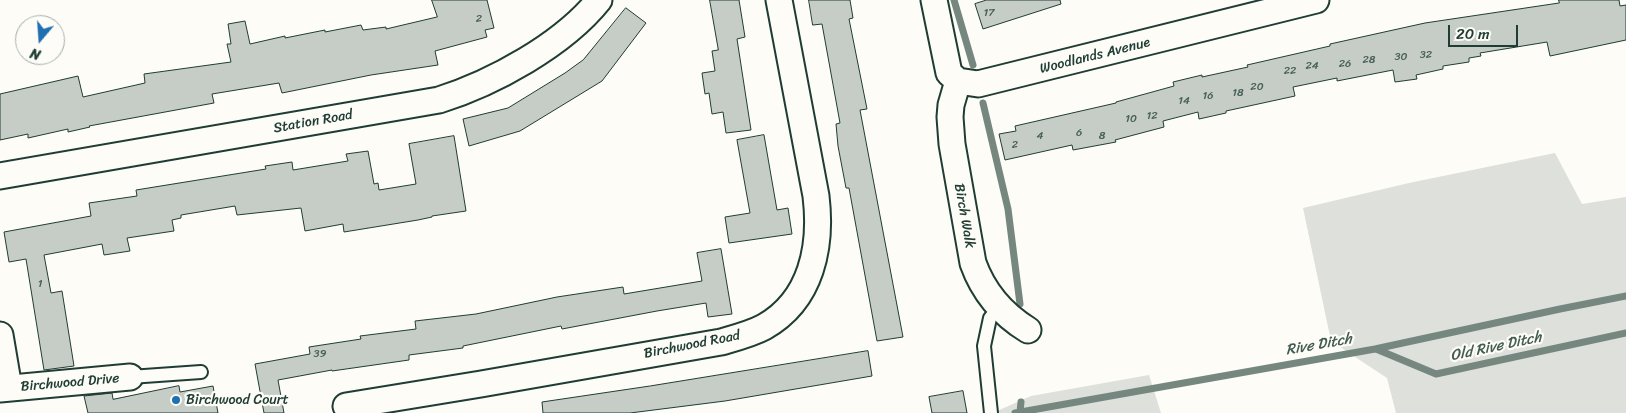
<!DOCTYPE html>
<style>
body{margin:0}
#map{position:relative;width:1626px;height:413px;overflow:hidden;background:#fdfcf7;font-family:Sriracha,sans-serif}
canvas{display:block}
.north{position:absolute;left:15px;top:15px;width:50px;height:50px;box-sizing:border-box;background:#fdfcf7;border:1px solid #a4b0a9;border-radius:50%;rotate:198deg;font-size:14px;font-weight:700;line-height:20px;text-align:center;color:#1f3d34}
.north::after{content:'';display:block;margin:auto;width:18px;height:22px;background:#1f6fb2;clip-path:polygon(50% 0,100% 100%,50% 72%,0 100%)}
.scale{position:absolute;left:1448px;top:25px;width:70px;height:22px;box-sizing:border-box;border:2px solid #1f3d34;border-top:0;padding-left:6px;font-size:15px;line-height:18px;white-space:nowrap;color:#1f3d34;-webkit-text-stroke:4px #fdfcf7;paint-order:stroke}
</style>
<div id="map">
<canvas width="1626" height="413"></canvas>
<div class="north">N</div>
<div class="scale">20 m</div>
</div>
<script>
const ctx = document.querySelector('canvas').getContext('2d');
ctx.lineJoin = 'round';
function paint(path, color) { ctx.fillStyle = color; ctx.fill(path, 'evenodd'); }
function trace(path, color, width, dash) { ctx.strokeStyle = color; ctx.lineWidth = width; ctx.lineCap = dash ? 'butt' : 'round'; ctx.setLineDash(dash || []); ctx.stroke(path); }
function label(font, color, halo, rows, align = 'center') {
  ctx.font = font + ' Sriracha,sans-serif'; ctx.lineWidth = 4.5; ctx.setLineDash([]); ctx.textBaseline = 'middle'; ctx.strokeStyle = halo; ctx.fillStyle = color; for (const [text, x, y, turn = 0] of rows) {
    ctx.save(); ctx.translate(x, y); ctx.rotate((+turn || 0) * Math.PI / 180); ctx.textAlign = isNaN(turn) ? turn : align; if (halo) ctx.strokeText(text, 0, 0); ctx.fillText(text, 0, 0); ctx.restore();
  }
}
paint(new Path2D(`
 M 1555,153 L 1582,204 L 1626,197 L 1626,413 L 1396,413 L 1387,378 L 1331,341 L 1303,208 L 1409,183 Z
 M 1149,375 L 1161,413 L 997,413 L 997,411 L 1031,396 Z`), '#dde0db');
trace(new Path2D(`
 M 954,0 L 973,65
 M 983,103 L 1008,209 L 1020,304
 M 1376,349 L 1436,374 L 1626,333
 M 1020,412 L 1021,402
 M 1015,413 L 1375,349 L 1560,309 L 1626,296`), '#75877f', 7);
const building = new Path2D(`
 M 432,0 L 487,0 L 494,28 L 485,30 L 487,37 L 435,51 L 438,65 L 371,75 L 282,93 L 279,83 L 212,94 L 214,103 L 89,126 L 90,127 L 68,132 L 68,129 L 28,138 L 28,134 L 0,140 L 0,94 L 78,76 L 83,97 L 145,83 L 144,74 L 231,62 L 227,44 L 231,44 L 228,24 L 245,21 L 250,44 L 285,36 L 285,38 L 325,30 L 325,32 L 361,25 L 363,30 L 386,27 L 386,29 L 437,17 Z
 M 710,0 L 739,0 L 745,37 L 737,39 L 751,130 L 726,133 L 723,112 L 712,114 L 709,93 L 705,94 L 702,73 L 715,71 L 712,51 L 718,50 Z
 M 809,0 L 850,0 L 853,18 L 849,19 L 867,109 L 860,110 L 903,337 L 877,341 L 849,188 L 846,188 L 838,146 L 836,124 L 840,123 L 822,24 L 813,25 Z
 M 987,0 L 1060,0 L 1061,4 L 983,29 L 975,4 Z
 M 1559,0 L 1619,0 L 1620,6 L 1626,5 L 1626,40 L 1550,56 L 1547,42 L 1480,53 L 1481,56 L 1469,58 L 1469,62 L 1443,66 L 1443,69 L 1416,75 L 1417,79 L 1395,82 L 1393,70 L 1337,81 L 1337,78 L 1293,87 L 1295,96 L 1226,111 L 1226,113 L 1199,119 L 1198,112 L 1163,121 L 1164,127 L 1115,140 L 1116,142 L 1073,150 L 1072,145 L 1005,160 L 999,134 L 1016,131 L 1015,126 L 1116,103 L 1116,102 L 1174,86 L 1173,82 L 1202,75 L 1202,77 L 1248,67 L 1247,65 L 1330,46 L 1330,44 L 1425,23 L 1559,3 Z
 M 626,8 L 646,23 L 602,81 L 520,131 L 469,146 L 463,119 L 508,108 L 565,73 L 583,60 Z
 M 764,135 L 777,210 L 788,208 L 792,234 L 729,243 L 725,217 L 750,213 L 737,140 Z
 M 454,136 L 466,211 L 432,216 L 432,217 L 418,220 L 344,232 L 343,224 L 305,231 L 301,208 L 237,215 L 235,206 L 181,215 L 181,218 L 172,220 L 174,231 L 127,238 L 130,251 L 104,255 L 102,244 L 44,255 L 51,293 L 62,291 L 74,366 L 44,370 L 26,259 L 9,262 L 4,232 L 91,216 L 89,203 L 137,196 L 136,190 L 266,169 L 265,166 L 292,162 L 293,170 L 348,161 L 346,154 L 368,151 L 374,184 L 378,183 L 379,190 L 416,184 L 409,144 Z
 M 721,249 L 732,314 L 708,317 L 706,303 L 657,311 L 562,329 L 561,326 L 463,346 L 463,348 L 409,355 L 409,360 L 332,371 L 332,370 L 278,380 L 284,413 L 264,413 L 255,364 L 310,354 L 309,347 L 361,339 L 360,336 L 416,329 L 415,321 L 476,314 L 557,297 L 623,287 L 624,294 L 702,281 L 697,253 Z
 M 868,351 L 872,376 L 725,401 L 630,413 L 543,413 L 542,402 L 650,386 Z
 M 179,386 L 180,392 L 213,386 L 218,413 L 88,413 L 84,396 L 112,393 L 113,399 Z
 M 963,391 L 967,413 L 932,413 L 929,397 Z`);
paint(building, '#c6cdc7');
trace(building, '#1f3d34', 1);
const lane = new Path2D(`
 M 130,377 L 201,372
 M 991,413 L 984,346 L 990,318 L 999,307`);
const street = new Path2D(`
 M 934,0 L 949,73 L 958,81 L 978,84 L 1316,0
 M 958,81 L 951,105 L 950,117 L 952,144 L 973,263 C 983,291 1002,314 1028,330
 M 0,176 L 439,100 C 493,83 563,45 599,0
 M 0,335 L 9,388
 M 0,389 L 130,377
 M 346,406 L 481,384 L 721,342 C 735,338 751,334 764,327 C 812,300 822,246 816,196 L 779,0`);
trace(lane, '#1f3d34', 16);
trace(street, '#1f3d34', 29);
trace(lane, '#fdfcf7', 12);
trace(street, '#fdfcf7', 25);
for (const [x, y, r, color] of [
 [176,400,5,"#1f6fb2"]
]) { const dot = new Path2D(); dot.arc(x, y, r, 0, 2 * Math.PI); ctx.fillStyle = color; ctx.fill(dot); trace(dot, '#fdfcf7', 2); }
label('11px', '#496159', null, [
 ["17",989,13],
 ["2",479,19],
 ["32",1426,55],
 ["30",1401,57],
 ["28",1369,60],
 ["26",1345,64],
 ["24",1312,66],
 ["22",1290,71],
 ["20",1257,87],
 ["18",1238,93],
 ["16",1208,96],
 ["14",1184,101],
 ["12",1152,116],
 ["10",1131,119],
 ["6",1079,133],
 ["4",1040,136],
 ["8",1102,136],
 ["2",1015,145],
 ["1",40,284],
 ["39",320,354]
]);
label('14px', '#1f3d34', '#fdfcf7', [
 ["Woodlands Avenue",1095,56,-14],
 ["Station Road",313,122,-10],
 ["Birch Walk",964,216,80],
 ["Birchwood Road",692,345,-11],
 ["Birchwood Drive",70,383,-5]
]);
label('14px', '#1f3d34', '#fdfcf7', [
 ["Birchwood Court",186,400]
], 'left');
label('italic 15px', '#435c53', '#fdfcf7', [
 ["Rive Ditch",1319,345,-10],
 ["Old Rive Ditch",1496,347,-12]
]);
</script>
